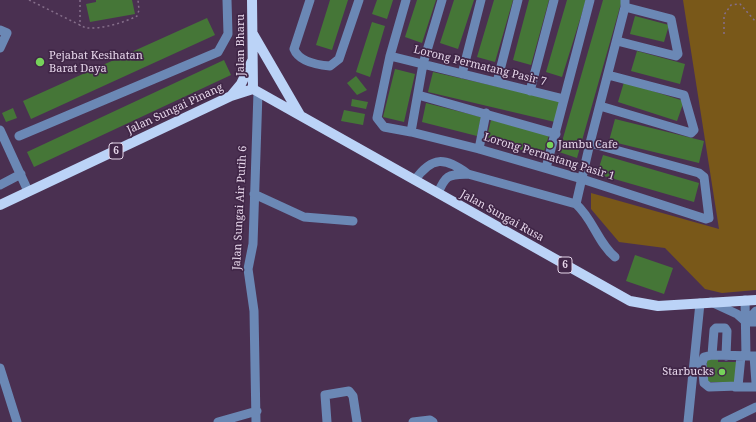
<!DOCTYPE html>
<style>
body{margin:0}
canvas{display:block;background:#4a3051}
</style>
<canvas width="756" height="422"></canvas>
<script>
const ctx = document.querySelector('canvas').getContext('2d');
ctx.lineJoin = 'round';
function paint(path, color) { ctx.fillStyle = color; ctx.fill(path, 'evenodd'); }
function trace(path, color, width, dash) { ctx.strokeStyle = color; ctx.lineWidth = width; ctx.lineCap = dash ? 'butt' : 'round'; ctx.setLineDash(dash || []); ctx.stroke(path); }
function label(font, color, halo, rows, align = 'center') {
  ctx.font = font + ' "Noto Serif",serif'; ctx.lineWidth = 3.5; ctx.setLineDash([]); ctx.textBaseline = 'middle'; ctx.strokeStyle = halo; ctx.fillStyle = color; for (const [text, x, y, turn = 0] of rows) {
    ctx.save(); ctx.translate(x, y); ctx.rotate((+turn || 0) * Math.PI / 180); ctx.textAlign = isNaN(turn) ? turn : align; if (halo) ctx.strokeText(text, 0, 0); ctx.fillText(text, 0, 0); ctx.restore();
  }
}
paint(new Path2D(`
 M 683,0 L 756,0 L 756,290 L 722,293 L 705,289 L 665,248 L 619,242 L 591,209 L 591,193 L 719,229 Z`), '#795819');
paint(new Path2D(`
 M 96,0 L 132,0 L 135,14 L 90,22 L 86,4 L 96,2 Z
 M 330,0 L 348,0 L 332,50 L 316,45 Z
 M 377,0 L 393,0 L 387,19 L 372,14 Z
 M 417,0 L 436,0 L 422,43 L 405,37 Z
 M 454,0 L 474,0 L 458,49 L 440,43 Z
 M 494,0 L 513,0 L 495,62 L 477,57 Z
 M 529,0 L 549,0 L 531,65 L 513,60 Z
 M 567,0 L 586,0 L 562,77 L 546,72 Z
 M 603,0 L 622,0 L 577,158 L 559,152 Z
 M 635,16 L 669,25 L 664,42 L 630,34 Z
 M 207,18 L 215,35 L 31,119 L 23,101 Z
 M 372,22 L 385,26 L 370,77 L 356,72 Z
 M 637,51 L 685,64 L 680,84 L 631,71 Z
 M 224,60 L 231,75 L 34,167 L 27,152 Z
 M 395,69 L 415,74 L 404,122 L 383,117 Z
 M 433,72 L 560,101 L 555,122 L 428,92 Z
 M 356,76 L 367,90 L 357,95 L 347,83 Z
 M 624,82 L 684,101 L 677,121 L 618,102 Z
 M 352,99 L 368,102 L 366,109 L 351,106 Z
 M 426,103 L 481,117 L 477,136 L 422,122 Z
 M 13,108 L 17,118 L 6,122 L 2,113 Z
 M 344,110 L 365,114 L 363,125 L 341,121 Z
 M 615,119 L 704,141 L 699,163 L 609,141 Z
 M 491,120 L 549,135 L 543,155 L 486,141 Z
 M 603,155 L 699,183 L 694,202 L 597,174 Z
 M 635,255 L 673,268 L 664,294 L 626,281 Z
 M 707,359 L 718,359 L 718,362 L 737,362 L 736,382 L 707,382 Z`), '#457637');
trace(new Path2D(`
 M 29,0 L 86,28 C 102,29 123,23 137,16 L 139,10 L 138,0
 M 80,0 L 80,26
 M 724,34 L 724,15 L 731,5 L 740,4 L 756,22`), '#856e8a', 1.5, [2, 3]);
trace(new Path2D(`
 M 310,0 L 294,49 C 299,62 318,65 330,66 L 339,59 L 359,0
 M 406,0 L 390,56 L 377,118 L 384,127 L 411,132 L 479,149 L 582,179 L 706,219 L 709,218 L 704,177 L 699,173 L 590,143
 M 0,30 L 7,33 L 0,48
 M 617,41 L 676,56 L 678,54 L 671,19 L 625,7
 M 390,56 L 564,99
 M 462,74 L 481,0
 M 497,82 L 518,0
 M 530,91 L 554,0
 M 418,95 L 556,134
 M 600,106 L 691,133 L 694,130 L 684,95 L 608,75
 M 0,130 L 28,191
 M 411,132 L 423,64 L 442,0
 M 19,136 L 218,52 L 228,34 L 227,0
 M 479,149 L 486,113
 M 546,168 L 590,0
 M 415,180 C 432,156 445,157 468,174
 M 0,185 L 21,174
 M 438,193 C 446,174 448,175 468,174 L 576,204 C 593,219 598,243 615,257
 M 254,194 L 304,217 L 353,221
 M 576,204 L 590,143 L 625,7 L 625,0
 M 745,300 L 746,356
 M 711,302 L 737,314 L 746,322 L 756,322
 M 746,322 L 756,311
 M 712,355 L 714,330 L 716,328 L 725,328 L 727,331 L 726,356
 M 741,356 L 738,386 L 709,387 L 704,383 L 702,363 L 704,357 L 712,355 L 756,356
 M 754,356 L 756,383
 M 0,368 L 17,422
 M 735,387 L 756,387
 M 218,422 L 257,411
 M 256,422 L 254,311 L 248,269 L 253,244 L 258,92
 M 327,422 L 325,395 L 349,391 L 353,396 L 357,422
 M 413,422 L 430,420 L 433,422
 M 688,422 L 700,303
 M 725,422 L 756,407`), '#6b88b5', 9);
trace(new Path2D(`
 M 252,0 L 253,89
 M 253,34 L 300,115
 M 253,89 L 630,301 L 658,306 L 756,300
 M 231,96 L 241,84 L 252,61
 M 0,205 L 231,96 L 253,89`), '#bbd3f7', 10);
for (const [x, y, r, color] of [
 [40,62,5,"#76d25a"],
 [550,145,4,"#76d25a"],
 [722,372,4,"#76d25a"]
]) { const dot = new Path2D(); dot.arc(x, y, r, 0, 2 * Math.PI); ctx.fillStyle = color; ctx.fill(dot); trace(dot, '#402647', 1.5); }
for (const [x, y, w] of [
 [116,151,14],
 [565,265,14]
]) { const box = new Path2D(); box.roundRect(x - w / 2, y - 8, w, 16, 3); ctx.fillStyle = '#402647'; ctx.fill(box); trace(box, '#e5d5e9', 1); }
label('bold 10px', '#e5d5e9', null, [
 ["6",116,151],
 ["6",565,265]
]);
label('11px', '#e5d5e9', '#402647', [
 ["Jalan Bharu",241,45,-90],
 ["Lorong Permatang Pasir 7",480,66,14],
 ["Jalan Sungai Pinang",175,109,-25],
 ["Lorong Permatang Pasir 1",549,157,17],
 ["Jalan Sungai Air Putih 6",240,208,-87],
 ["Jalan Sungai Rusa",502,216,29]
]);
label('11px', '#e5d5e9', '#402647', [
 ["Pejabat Kesihatan",49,56],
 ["Barat Daya",49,69],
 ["Jambu Cafe",558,145],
 ["Starbucks",714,372,"right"]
], 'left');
</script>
